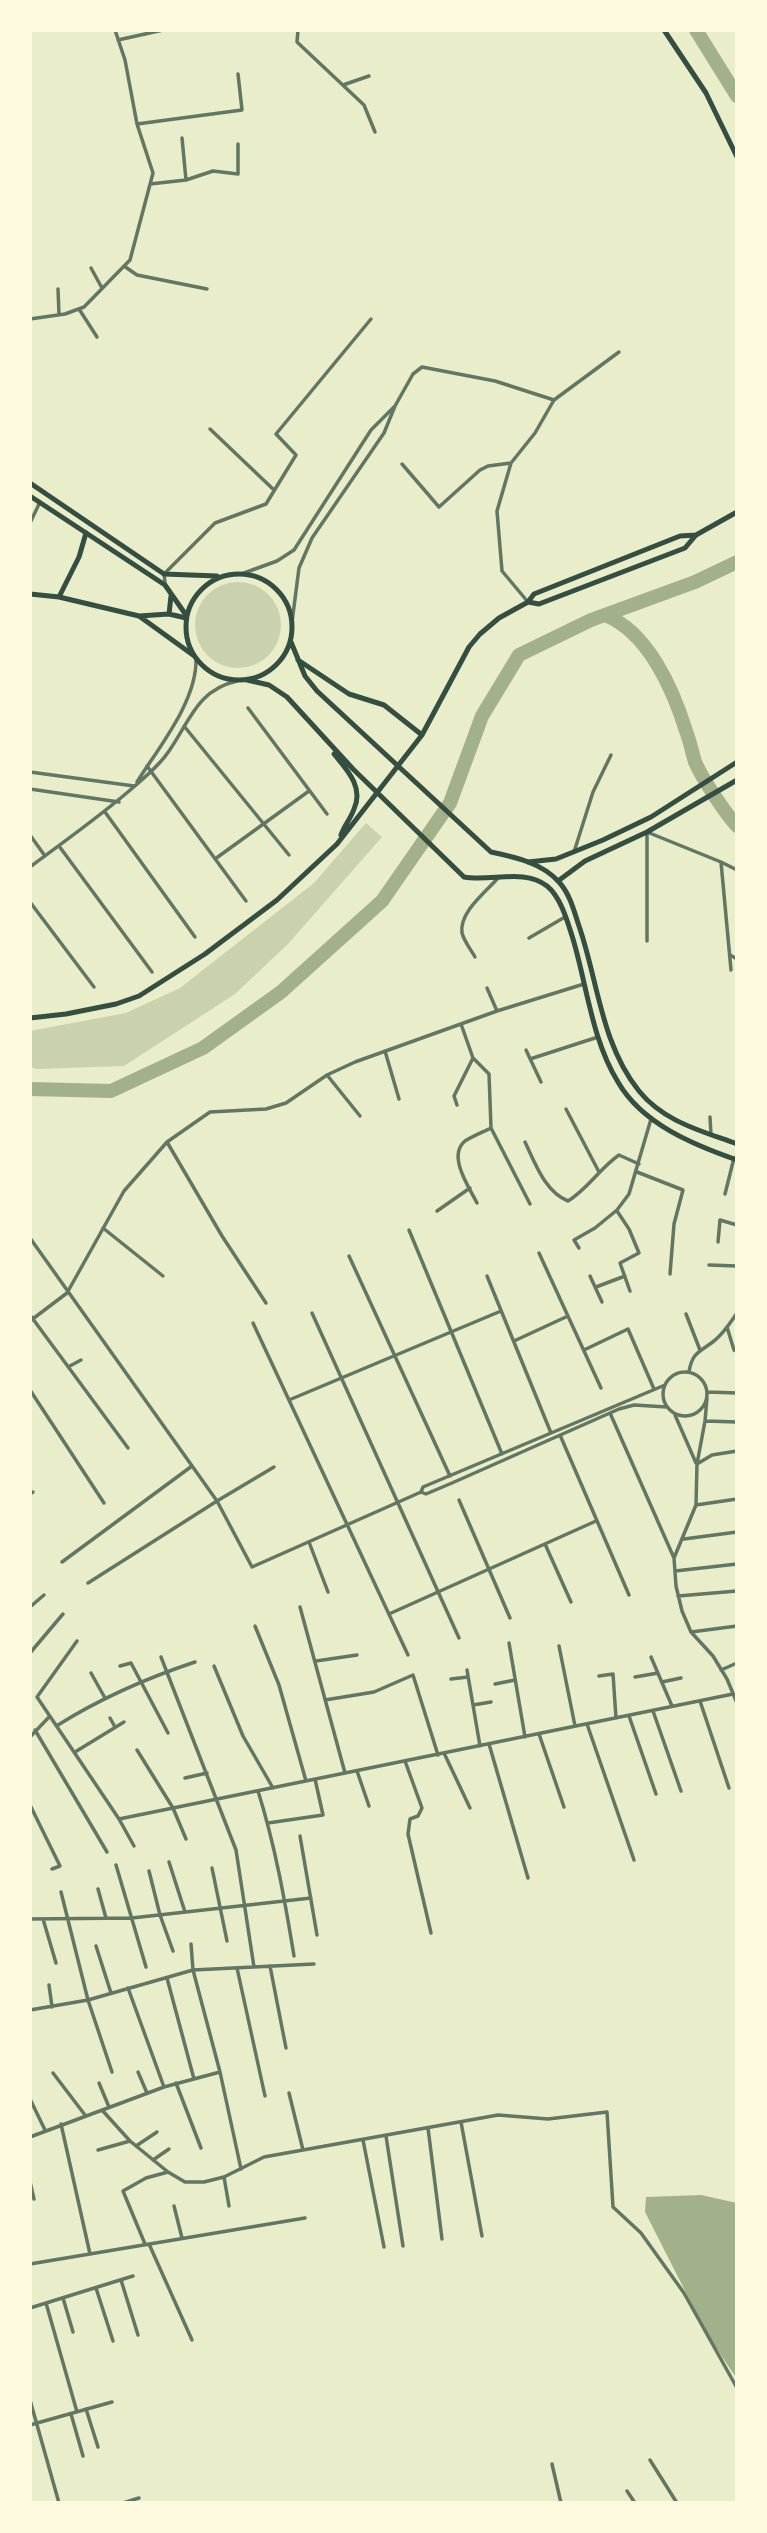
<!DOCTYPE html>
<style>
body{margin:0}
#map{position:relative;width:767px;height:2533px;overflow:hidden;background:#e9edc9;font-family:Roboto,sans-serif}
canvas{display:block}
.frame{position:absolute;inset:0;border:32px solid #fefae0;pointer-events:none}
</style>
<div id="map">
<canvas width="767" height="2533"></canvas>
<div class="frame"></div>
</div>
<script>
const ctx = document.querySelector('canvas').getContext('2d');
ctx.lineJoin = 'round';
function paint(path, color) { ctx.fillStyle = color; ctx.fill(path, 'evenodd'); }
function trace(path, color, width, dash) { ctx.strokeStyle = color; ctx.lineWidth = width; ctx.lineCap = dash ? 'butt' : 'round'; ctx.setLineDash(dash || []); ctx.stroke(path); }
paint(new Path2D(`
 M195 625a43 43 0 1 1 86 0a43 43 0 1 1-86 0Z
 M 366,823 L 382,837 L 288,944 L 235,994 L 124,1066 L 37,1069 L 30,1067 L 30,1031 L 126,1013 L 180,988 L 314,883 Z`), '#cad2ad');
paint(new Path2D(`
 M 701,2195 L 737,2203 L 737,2379 L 707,2334 L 645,2212 L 646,2197 Z`), '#a3b18a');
trace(new Path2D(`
 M 696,30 L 737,96
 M 605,615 C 648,632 673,689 686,731 C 690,741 692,752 695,762 C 702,778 725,813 737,826
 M 30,1089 L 111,1091 L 203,1048 L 281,992 L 382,901 L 450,803 L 482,716 L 519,655 L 591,620 L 695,582 L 737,562`), '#a3b18a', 14);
trace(new Path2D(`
 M 298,30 L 297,42 L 364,105 L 375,132
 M 118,40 L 163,30
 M 343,85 L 369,76
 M 137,124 L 242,110 L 238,74
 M 182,138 L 186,180
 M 150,184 L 186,180 L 213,171 L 238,174 L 238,144
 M 124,266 L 137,275 L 207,289
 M 91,268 L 102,288
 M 58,289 L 59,315
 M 79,309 L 97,337
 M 30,319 L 65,314 L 84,307 L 130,260 L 153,173 L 137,124 L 125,60 L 115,30
 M 395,406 L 413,374 L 422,367 L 495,381 L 554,400 L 619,352
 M 210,429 L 274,490
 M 511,463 L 497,511 L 502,571 L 528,602
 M 402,464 L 439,507 L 480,470 L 488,466 L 511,463 L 535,433 L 554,400
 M 30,523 L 40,502
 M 244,573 L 277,561 L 294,550 L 371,430 L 395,406 L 384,433 L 312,538 L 299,568 L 292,622
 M 165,583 L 164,574 L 215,523 L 266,504 L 296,455 L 276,434 L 371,319
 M 248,708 L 327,814
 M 184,726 L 289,855
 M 147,766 L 246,901
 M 30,772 L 134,786
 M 137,782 C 159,747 197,701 196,659
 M 30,789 L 119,802
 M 105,812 L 195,937
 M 30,835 L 45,856
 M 59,846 L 152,972
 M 574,852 L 593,792 L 611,755
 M 215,859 L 309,791
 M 721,862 L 737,870
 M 30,867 C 66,840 102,815 136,785 C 148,774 160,765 169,751 C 190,721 197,690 237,681
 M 30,902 L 94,987
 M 529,938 L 565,917
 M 647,941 L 647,832 L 721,862 L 731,970
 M 730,955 L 737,959
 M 475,957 C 471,950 464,941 462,933 C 459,912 486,892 498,878
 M 487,988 L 497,1011
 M 461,1024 L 473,1058 L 489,1074 L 491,1128 L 530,1204
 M 526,1050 L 541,1082
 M 385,1051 L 399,1099
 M 530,1059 L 598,1037
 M 327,1075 L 360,1116
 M 457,1105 L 454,1096 L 473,1058
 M 566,1109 L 599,1172
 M 710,1117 L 711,1135
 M 167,1142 L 222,1236 L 266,1303
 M 525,1142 C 535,1163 545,1192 568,1201 C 588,1189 600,1168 619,1155 L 639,1164
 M 637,1172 L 683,1190 L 674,1224 L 670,1274
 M 725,1194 L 734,1158
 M 477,1203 C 469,1187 447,1156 465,1141 C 473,1136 483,1132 491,1128
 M 437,1211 L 470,1188
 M 617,1211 L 629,1229 L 639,1253 L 620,1263 L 630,1291
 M 103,1228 L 163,1276
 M 409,1230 L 502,1454
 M 30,1238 L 217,1501 L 252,1567 L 421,1492 L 423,1487 L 665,1385
 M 718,1242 L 720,1220 L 737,1225
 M 579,1248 L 574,1240 L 595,1228 L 617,1210 L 629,1194 L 651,1119
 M 539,1253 L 601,1388
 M 349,1256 L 450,1476
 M 709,1265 L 737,1266
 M 487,1276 L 551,1433
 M 590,1276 L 602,1302
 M 596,1287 L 625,1276
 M 312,1313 L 459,1638
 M 686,1314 L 700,1350
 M 30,1315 L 128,1448
 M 30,1321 L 67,1293 L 124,1191 L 167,1142 L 210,1112 L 266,1109 L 286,1103 L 327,1075 L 355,1062 L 497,1011 L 584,984
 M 253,1323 L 408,1655
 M 727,1327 L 734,1350 L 737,1351
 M 514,1341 L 568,1316
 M 584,1350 L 628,1329 L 654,1389
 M 68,1367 L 81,1360
 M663 1394a22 22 0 1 1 44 0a22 22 0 1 1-44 0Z
 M 689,1372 C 692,1352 700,1352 714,1341 C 724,1333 730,1323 737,1313
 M 30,1390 L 104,1503
 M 708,1392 L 737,1393
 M 707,1398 L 705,1421 L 697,1464 L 696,1505 L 674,1558 L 676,1586 L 682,1611 L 691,1632 L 713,1656 L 727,1679 L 737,1703
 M 289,1400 L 501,1311
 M 610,1413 L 674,1558
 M 675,1415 L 696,1463
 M 705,1421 L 737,1422
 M 560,1435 L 629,1595
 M 697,1464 L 712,1455 L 737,1451
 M 421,1492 L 426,1494 L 452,1483 L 619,1409 L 634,1405 L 667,1407
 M 30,1494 L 33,1492
 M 459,1500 L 510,1618
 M 696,1505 L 737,1499
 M 684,1539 L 737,1532
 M 309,1542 L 328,1592
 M 545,1544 L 571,1602
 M 62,1562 L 192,1466
 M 675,1571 L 737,1564
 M 88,1583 L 217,1501 L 274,1467
 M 678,1596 L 737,1591
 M 30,1607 L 44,1595
 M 300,1607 L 345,1773
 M 389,1614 L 596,1521
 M 255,1626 L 279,1685 L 306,1781
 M 691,1632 L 737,1626
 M 77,1641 L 37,1697 L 119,1819 L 134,1846
 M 509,1643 L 525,1737
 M 559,1646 L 575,1726
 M 30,1653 L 63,1614
 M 161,1657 L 236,1850 L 254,1967
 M 651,1657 L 672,1706
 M 316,1661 L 357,1655
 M 120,1666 L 131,1663 L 168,1733
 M 214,1666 L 243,1736 L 273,1788
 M 467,1670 L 480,1746
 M 721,1670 L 737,1663
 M 91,1673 L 105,1698
 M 599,1676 L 613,1674 L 616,1718
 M 635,1677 L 658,1673
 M 451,1679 L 468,1677
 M 662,1682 L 681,1678
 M 495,1684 L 515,1680
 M 325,1700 L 374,1692 L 413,1675 L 438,1755
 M 700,1701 L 729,1788
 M 473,1705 L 491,1702
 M 653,1711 L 681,1791
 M 629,1716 L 656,1794
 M 110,1718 L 115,1727
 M 587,1724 L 634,1860
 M 58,1725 C 101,1698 147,1678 195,1662
 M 35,1730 L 107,1852
 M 539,1734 L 564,1807
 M 30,1737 L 50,1716
 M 489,1744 L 528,1878
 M 137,1750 L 173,1808 L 186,1839
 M 75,1752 L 124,1722
 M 444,1753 L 470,1808
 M 405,1761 L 422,1808 L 418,1816 L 410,1819 L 408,1834 L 431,1933
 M 357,1771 L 369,1806
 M 185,1778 L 207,1773
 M 258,1791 C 275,1845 285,1901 294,1956
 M 30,1805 L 60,1866 L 52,1869
 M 119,1819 L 733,1694
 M 268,1823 L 323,1815 L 315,1779
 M 300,1836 L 317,1935
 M 169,1862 L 185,1912
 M 116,1865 L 146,1967
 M 212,1868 L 227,1941
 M 149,1871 L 160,1915 L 173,1951
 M 98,1889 L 106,1918
 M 61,1892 L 88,2000 L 112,2072
 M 30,1919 L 132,1918 L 311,1898
 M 43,1919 L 56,1963
 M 191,1944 L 193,1970 L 220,2072 L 241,2169
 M 96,1946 L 111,1993
 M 270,1966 L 286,2048
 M 237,1968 L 265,2096
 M 167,1978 L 194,2079
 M 49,1985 L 52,2007
 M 128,1988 L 164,2087
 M 30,2010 L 88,2000 L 193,1970 L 314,1964
 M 30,2062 L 30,2063
 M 138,2072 L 147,2093
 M 53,2073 L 85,2115
 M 99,2083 L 109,2107
 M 176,2083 L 201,2148
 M 289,2093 L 303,2150
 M 30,2099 L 45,2130
 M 102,2110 L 130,2141 L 168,2172 L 185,2182 L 204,2182 L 224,2177 L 264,2157 L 498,2115 L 548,2119 L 607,2112 L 613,2207 L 641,2233 L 684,2293 L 737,2388
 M 461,2122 L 482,2236
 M 61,2124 L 90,2254
 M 428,2128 L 442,2239
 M 386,2136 L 403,2246
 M 30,2137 L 164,2087 L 220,2072
 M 363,2140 L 384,2247
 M 136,2146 L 157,2132
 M 98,2150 L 130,2141
 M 153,2160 L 169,2149
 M 224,2177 L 229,2206
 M 30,2182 L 34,2199
 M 174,2206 L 182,2238
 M 145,2244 L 123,2191 L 146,2178 L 168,2172
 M 149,2244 L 192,2340
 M 30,2264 L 305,2218
 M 121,2280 L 138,2335
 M 96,2288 L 113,2341
 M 63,2298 L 73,2332
 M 46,2303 L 77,2412
 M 30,2308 L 133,2276
 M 30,2400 L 59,2503
 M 86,2409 L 98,2447
 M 71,2414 L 83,2456
 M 30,2425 L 112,2402
 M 650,2460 L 677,2503
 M 552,2464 L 561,2503
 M 627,2491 L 635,2503
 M 123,2503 L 139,2498`), '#617663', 3.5);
trace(new Path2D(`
 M 30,594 L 59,597 L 139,616
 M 59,597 L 79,557 L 86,533
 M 169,614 L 171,596
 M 186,618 L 169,614 L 139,616 L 193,655
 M 528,862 L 556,859 L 603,840 L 651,817 L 737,762
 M 558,881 L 585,861 L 647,832 L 737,780`), '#344e41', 5);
trace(new Path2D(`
 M 664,30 L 706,93 L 737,157
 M 30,483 L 164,574 L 217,576
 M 30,496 L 165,585 L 186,615
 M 696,535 L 685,548 L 539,604 L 528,602 L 534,594 L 680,536 L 696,535 L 737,512
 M186 627a53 53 0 1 1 106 0a53 53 0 1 1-106 0Z
 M 291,642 L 305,676 L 317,691 L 491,852 C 515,857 542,863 559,882 C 570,894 574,911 579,926 C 598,981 601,1044 639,1091 C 664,1122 702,1131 737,1144
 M 298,660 L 349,694 L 384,705 L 422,735
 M 247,680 L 269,685 L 287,697 L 353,769 L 464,877 C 491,882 524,868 547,886 C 561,897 568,923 573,939 C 587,986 592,1040 618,1082 C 642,1124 694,1145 737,1160
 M 334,754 C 347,770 364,787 354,809 C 351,818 344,826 341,835
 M 30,1018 L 66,1014 L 116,1004 L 139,996 L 205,954 L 277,900 L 337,844 L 422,735 L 469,647 L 480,634 L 499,618 L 528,602`), '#344e41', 5);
</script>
